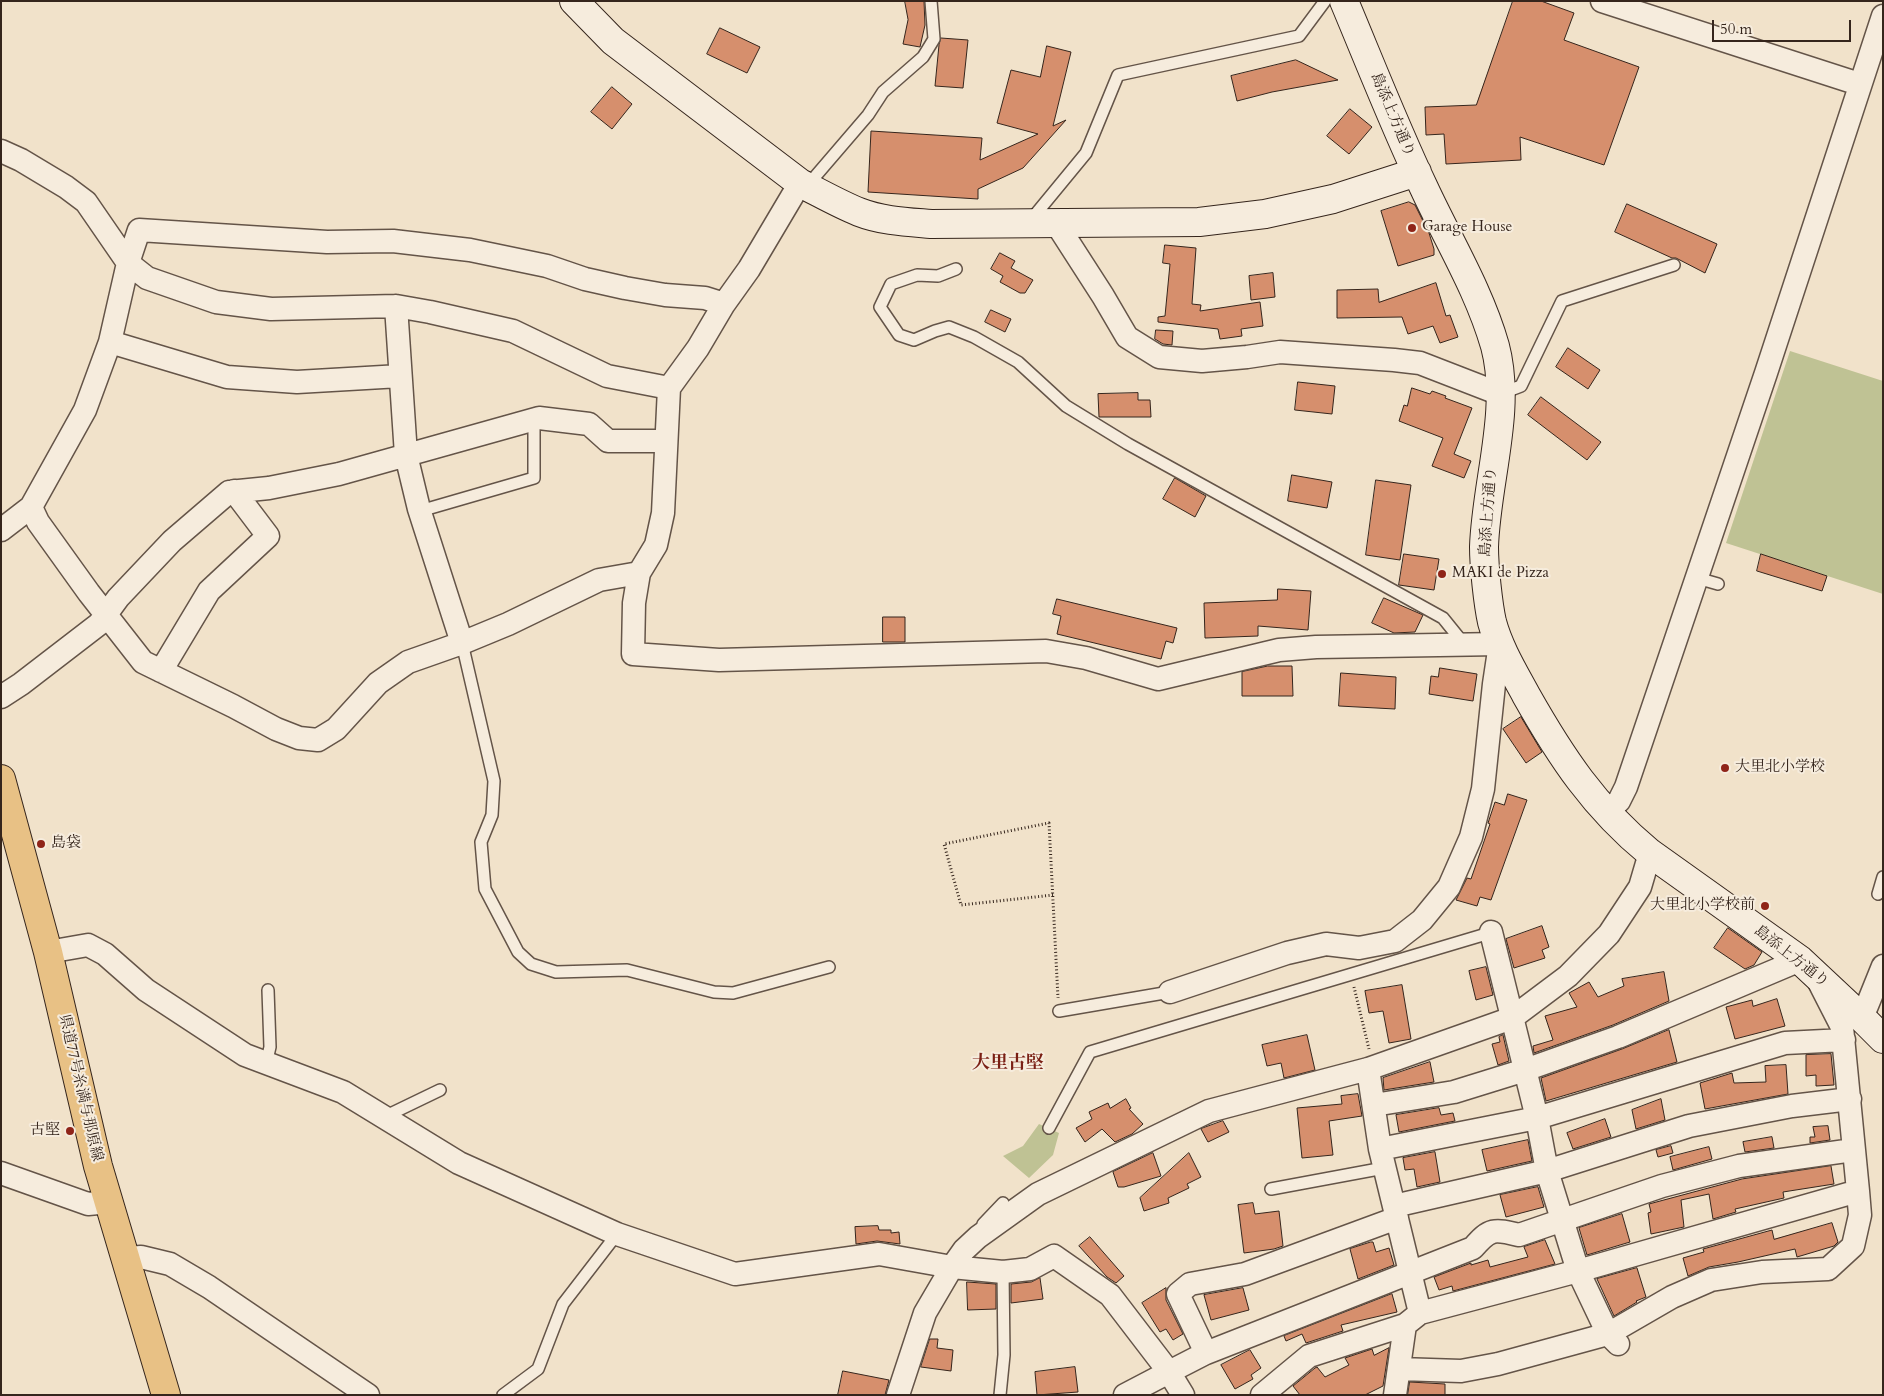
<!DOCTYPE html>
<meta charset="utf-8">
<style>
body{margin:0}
#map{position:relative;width:1884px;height:1396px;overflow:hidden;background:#f1e2ca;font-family:Cardo,serif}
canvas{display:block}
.frame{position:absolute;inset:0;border:2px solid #35251c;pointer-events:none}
.scale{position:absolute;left:1712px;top:20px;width:139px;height:22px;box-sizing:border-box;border:2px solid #35251c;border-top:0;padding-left:6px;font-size:15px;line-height:18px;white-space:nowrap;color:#35251c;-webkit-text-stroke:4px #f6ecdd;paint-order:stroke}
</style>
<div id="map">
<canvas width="1884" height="1396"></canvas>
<div class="frame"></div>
<div class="scale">50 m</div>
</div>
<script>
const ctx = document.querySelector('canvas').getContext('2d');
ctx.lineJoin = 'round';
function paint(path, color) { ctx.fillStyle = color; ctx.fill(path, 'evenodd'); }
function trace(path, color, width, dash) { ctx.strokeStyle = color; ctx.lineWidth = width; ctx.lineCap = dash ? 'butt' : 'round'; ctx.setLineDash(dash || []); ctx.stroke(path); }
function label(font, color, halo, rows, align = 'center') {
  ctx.font = font + ' Cardo,"Noto Serif JP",serif'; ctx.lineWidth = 4; ctx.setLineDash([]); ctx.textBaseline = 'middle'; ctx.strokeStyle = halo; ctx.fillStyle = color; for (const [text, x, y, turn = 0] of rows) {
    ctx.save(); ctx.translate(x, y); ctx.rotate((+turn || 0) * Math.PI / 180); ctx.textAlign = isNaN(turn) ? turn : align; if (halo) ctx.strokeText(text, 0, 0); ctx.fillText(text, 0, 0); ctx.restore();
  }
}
paint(new Path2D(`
 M 1790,351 L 1883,381 L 1883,594 L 1726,543 Z
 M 1039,1124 L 1059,1133 L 1053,1155 L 1029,1178 L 1003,1156 L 1023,1146 Z`), '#bfc294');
const building = new Path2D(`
 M 905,1 L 924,1 L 925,25 L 920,47 L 903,44 L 908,20 Z
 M 1513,1 L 1541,1 L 1574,13 L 1564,40 L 1639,67 L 1604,165 L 1520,137 L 1521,160 L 1446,164 L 1444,134 L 1426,135 L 1425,107 L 1476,105 Z
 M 720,28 L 760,47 L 747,73 L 707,54 Z
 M 941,38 L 968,40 L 963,88 L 935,86 L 939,45 Z
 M 1047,46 L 1071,52 L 1053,126 L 1066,120 L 1023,168 L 978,189 L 978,199 L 868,192 L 871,131 L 982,138 L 980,160 L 1038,134 L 997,123 L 1011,70 L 1040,77 Z
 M 1296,60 L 1338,80 L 1272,92 L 1237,101 L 1231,76 Z
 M 612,87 L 632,104 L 612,129 L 591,112 Z
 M 1350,109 L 1372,127 L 1349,154 L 1327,136 Z
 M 1409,202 L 1415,205 L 1429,233 L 1434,249 L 1434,255 L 1398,266 L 1381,211 Z
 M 1627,204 L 1717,244 L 1705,273 L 1676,258 L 1672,258 L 1615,232 Z
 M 1165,245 L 1196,248 L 1192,304 L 1201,305 L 1200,311 L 1260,302 L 1263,326 L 1241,329 L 1242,336 L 1220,339 L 1218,329 L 1158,322 L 1158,317 L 1165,316 L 1170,264 L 1163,263 Z
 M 1000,253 L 1015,261 L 1011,268 L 1033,280 L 1025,293 L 1020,293 L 1000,282 L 1003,276 L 991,269 Z
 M 1273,273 L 1275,297 L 1251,300 L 1249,276 Z
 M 1436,283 L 1446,316 L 1450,315 L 1458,337 L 1440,343 L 1433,326 L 1408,334 L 1402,317 L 1337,318 L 1337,290 L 1378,289 L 1379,302 Z
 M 991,310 L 1011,319 L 1005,332 L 985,322 Z
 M 1156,330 L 1173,331 L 1172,345 L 1163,344 L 1155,339 Z
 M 1568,348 L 1600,370 L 1588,389 L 1556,367 Z
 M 1298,382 L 1335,386 L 1332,414 L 1295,410 Z
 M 1412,388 L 1430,394 L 1432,391 L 1446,396 L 1445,398 L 1472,408 L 1454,454 L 1471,461 L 1464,478 L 1432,466 L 1443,438 L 1399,421 L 1404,405 L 1407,406 Z
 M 1138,393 L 1138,400 L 1150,400 L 1151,417 L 1099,417 L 1098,394 Z
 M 1541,397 L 1601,442 L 1587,460 L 1528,415 Z
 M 1292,475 L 1332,482 L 1327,508 L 1288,501 Z
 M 1175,478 L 1206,496 L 1195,517 L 1163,499 Z
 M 1376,480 L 1411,485 L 1400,560 L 1366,555 Z
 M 1404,554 L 1439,559 L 1434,590 L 1399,585 Z
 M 1761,554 L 1827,576 L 1822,591 L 1757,571 Z
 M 1278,589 L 1311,591 L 1308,630 L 1258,626 L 1258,636 L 1205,638 L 1204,603 L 1277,600 Z
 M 1384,598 L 1423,615 L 1415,632 L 1394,633 L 1372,623 Z
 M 1057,599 L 1177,628 L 1173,643 L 1166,641 L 1161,659 L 1057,634 L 1061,616 L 1053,614 Z
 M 883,617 L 905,617 L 905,642 L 883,642 Z
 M 1268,666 L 1292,666 L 1293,696 L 1242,696 L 1242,672 Z
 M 1440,668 L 1477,674 L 1473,701 L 1429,694 L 1431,676 L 1438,677 Z
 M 1341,673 L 1396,677 L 1395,709 L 1339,706 Z
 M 1521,717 L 1542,752 L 1526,763 L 1503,729 Z
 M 1508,794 L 1527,800 L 1491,900 L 1480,897 L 1477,906 L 1456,900 L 1467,878 L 1471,879 L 1490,824 L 1488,823 L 1495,802 L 1504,805 Z
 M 1542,926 L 1549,947 L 1542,950 L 1545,958 L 1514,968 L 1506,939 Z
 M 1728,928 L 1762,952 L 1754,965 L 1745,969 L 1714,948 Z
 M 1486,967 L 1493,995 L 1476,1000 L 1469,971 Z
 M 1664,972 L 1669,1001 L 1613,1025 L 1534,1053 L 1533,1046 L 1553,1040 L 1545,1016 L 1577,1007 L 1569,993 L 1589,982 L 1598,997 L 1624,986 L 1622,979 Z
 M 1402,985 L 1411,1039 L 1389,1043 L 1383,1011 L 1369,1013 L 1365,991 Z
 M 1777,999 L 1785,1026 L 1735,1039 L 1726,1007 L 1752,1000 L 1753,1006 Z
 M 1669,1030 L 1677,1062 L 1546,1101 L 1541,1078 L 1622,1049 Z
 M 1307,1035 L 1315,1070 L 1284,1078 L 1281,1063 L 1267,1066 L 1262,1045 Z
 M 1503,1035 L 1509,1061 L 1498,1065 L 1492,1044 L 1500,1042 L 1499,1037 Z
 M 1831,1054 L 1834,1085 L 1816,1086 L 1816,1075 L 1806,1076 L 1806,1055 Z
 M 1430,1062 L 1434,1082 L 1384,1090 L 1383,1078 Z
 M 1786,1065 L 1788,1094 L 1705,1109 L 1700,1083 L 1732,1073 L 1734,1083 L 1766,1082 L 1765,1066 Z
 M 1358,1094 L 1362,1116 L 1329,1121 L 1333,1155 L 1302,1158 L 1297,1108 L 1342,1104 L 1341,1096 Z
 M 1126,1099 L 1131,1108 L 1129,1109 L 1143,1124 L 1132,1134 L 1115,1142 L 1102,1129 L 1085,1142 L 1076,1128 L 1092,1119 L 1089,1112 L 1108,1103 L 1110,1108 Z
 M 1661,1099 L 1665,1120 L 1636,1129 L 1632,1110 Z
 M 1439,1108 L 1441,1115 L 1453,1113 L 1455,1121 L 1399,1132 L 1396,1115 Z
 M 1605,1119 L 1611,1137 L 1573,1149 L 1567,1133 Z
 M 1223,1121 L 1229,1132 L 1208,1142 L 1201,1129 Z
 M 1828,1126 L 1830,1140 L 1810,1143 L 1810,1137 L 1815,1137 L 1813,1127 Z
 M 1772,1137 L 1774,1148 L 1745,1152 L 1743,1142 Z
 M 1528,1140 L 1532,1161 L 1487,1171 L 1482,1150 Z
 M 1671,1146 L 1673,1153 L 1658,1157 L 1656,1150 Z
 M 1709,1147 L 1712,1159 L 1673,1170 L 1670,1157 Z
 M 1435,1152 L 1440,1182 L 1417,1187 L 1414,1169 L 1405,1170 L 1403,1158 Z
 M 1153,1153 L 1161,1176 L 1124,1187 L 1118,1187 L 1113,1172 Z
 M 1189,1153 L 1201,1177 L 1187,1184 L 1189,1188 L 1168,1198 L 1169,1203 L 1144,1211 L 1140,1198 Z
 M 1831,1166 L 1834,1184 L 1783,1192 L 1784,1198 L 1735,1209 L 1736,1212 L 1713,1219 L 1709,1194 L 1681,1200 L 1684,1227 L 1651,1234 L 1648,1213 L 1651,1212 L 1649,1204 L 1742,1179 Z
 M 1538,1187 L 1544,1207 L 1506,1217 L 1500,1195 Z
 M 1253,1203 L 1255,1214 L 1279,1211 L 1283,1246 L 1274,1249 L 1244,1253 L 1238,1205 Z
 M 1622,1214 L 1630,1242 L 1587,1255 L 1579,1228 Z
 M 1832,1223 L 1838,1242 L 1834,1246 L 1797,1257 L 1795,1249 L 1738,1262 L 1709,1267 L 1688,1276 L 1683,1258 L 1704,1252 L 1703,1249 L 1772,1230 L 1774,1239 Z
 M 878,1226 L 879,1230 L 891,1230 L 891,1233 L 899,1232 L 900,1244 L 877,1241 L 856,1244 L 855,1227 Z
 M 1090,1237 L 1124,1276 L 1116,1283 L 1107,1277 L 1079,1246 Z
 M 1545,1240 L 1555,1264 L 1453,1291 L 1452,1286 L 1439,1290 L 1434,1277 L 1471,1263 L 1471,1265 L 1488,1260 L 1490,1267 L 1528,1257 L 1524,1247 Z
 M 1371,1242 L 1373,1242 L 1376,1252 L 1389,1248 L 1394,1265 L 1358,1279 L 1350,1249 Z
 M 1637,1268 L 1646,1297 L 1636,1301 L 1637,1302 L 1614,1316 L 1597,1279 Z
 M 1040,1278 L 1043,1299 L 1011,1303 L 1011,1284 L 1031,1282 Z
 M 967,1282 L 996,1284 L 996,1309 L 968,1310 Z
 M 1166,1288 L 1166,1300 L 1183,1334 L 1173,1340 L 1166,1329 L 1160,1332 L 1142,1303 Z
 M 1243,1288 L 1249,1310 L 1211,1320 L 1204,1295 Z
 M 1392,1294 L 1397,1312 L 1341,1325 L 1343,1331 L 1306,1343 L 1302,1334 L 1286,1341 L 1284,1336 Z
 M 930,1339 L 938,1339 L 937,1348 L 953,1350 L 951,1371 L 921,1367 Z
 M 1389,1348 L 1383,1386 L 1365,1395 L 1300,1395 L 1293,1386 L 1315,1368 L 1317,1367 L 1325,1377 L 1349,1365 L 1345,1358 L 1372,1349 L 1374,1355 Z
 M 1250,1350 L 1261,1368 L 1251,1375 L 1253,1379 L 1235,1389 L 1221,1365 Z
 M 1075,1367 L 1078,1392 L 1037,1395 L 1035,1372 Z
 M 843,1371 L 889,1380 L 885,1395 L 838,1395 Z
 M 1410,1382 L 1445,1384 L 1445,1395 L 1408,1395 Z`);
paint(building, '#d68f6d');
trace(building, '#35251c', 1);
const lane = new Path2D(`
 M 807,186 L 868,115 L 883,92 L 923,57 L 934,39 L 931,1
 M 1030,221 L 1086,153 L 1118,75 L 1299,36 L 1325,1
 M 956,269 L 938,276 L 917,275 L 891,284 L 880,307 L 899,335 L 914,340 L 935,331 L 949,327 L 974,337 L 1018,362 L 1066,406 L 1128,444 L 1443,618 L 1464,644
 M 1500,394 L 1521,386 L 1562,301 L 1674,265
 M 420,511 L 534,478 L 534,419
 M 1697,578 L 1718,584
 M 462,643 L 494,781 L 492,815 L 481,842 L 485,889 L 518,952 L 531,964 L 556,972 L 627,970 L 714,992 L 733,993 L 829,967
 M 1878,894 L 1883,877
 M 1059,1011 L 1170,992
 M 266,1064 L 270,1047 L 268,990
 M 384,1117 L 440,1090
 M 1049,1128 L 1090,1052 L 1493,932
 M 1271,1189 L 1384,1168
 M 983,1224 L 1003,1203
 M 503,1395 L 538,1369 L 563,1304 L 617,1234
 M 1000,1395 L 1004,1355 L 1003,1272`);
const street = new Path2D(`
 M 1602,1 L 1859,84
 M 1,151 L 21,160 L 66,187 L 86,202 L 128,263 L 147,278 L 216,302 L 271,309 L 396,306 L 430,312 L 513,331 L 607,376 L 669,388
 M 800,183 L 749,269 L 724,304 L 698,348 L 669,388 L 663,513 L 656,545 L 639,573 L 634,603 L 633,654 L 719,660 L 1046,651 L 1086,658 L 1158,679 L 1279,650 L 1316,647 L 1500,644 L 1494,684 L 1483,789 L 1471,837 L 1449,887 L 1422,920 L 1395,941 L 1359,948 L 1326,944 L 1287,953 L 1170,992
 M 1056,223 L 1103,296 L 1127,337 L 1159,357 L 1202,361 L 1247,357 L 1280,352 L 1394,360 L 1420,363 L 1500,394
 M 396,306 L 406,455 L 419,509 L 462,643
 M 110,342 L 227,377 L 297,382 L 400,376
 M 31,507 L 38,522 L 89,593 L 143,662 L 233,706 L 276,729 L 299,738 L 318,740 L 336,729 L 378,683 L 408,662 L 462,643 L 508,624 L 599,580 L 639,573
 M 1,530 L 31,507 L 85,410 L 110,342 L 128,263 L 139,230 L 327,242 L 393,241 L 470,250 L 547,266 L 585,279 L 625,288 L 665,295 L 705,298 L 724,304
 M 161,671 L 209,591 L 268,536 L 234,491
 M 1,697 L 21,684 L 99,624 L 118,598 L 172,541 L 229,492 L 269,488 L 339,474 L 539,418 L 589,424 L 608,441 L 666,441
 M 1607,813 L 1619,801 L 1626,787 L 1766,373 L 1883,16
 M 1491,932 L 1537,1118 L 1547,1171 L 1578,1271 L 1608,1334 L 1618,1344
 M 48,952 L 88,945 L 105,954 L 146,990 L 245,1055 L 343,1092 L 459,1163 L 617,1234 L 735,1274 L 879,1254 L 952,1267 L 1003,1272 L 1030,1269 L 1054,1256 L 1110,1295 L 1169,1372 L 1206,1353 L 1178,1294 L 1190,1284 L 1245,1274 L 1397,1218
 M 1862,1018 L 1883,966
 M 1368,1069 L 1380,1149 L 1420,1313
 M 1374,1105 L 1454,1092 L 1525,1070 L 1618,1037 L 1800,960
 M 1380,1149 L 1537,1118 L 1785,1043 L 1844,1040
 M 1,1173 L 88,1204 L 109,1202
 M 1394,1206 L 1547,1171 L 1689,1126 L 1792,1106 L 1850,1099
 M 126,1258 L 141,1257 L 170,1264 L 209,1287 L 368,1395
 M 1206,1353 L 1473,1248 C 1490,1228 1494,1229 1519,1235 L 1662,1186 L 1739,1166 L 1853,1150
 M 1399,1369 L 1461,1371 L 1498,1364 L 1608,1334 L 1672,1297 L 1711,1280 L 1762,1272 L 1828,1269 L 1853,1246 L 1860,1215 L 1858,1191
 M 898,1395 L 925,1313 L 952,1267 L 964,1250 L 978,1237 L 1038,1194 L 1209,1111 L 1368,1069 L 1512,1018 L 1568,976 L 1609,934 L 1640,887 L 1650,853
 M 1125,1395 L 1169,1372 L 1183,1395
 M 1262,1395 L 1309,1356 L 1405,1325 L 1420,1313 L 1578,1271 L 1858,1191 L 1842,1027 L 1820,984
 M 1395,1395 L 1405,1325`);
const secondary = new Path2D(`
 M 574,1 L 613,41 L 800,183 C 820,193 839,204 859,212 C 882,221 907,222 931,224 L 1199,222 L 1265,214 L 1333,199 L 1417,172
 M 1344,1 C 1370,63 1395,127 1424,188 C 1448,240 1479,290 1495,346 C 1512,410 1486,482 1484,547 C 1484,566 1488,604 1492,622 C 1499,648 1513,671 1526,695 C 1561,757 1594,807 1650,853 L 1800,960 L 1862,1018 L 1883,1039`);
const primary = new Path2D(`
 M 1,779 L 48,952 L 98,1166 L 166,1395`);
trace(lane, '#645448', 14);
trace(street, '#645448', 25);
trace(secondary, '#35251c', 30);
trace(primary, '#35251c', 30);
trace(new Path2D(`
 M 1053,895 L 961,905 L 944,844 L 1049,823 L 1058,998
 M 1354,987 L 1369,1049`), '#35251c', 3, [1, 2.5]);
trace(lane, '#f6ecdd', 11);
trace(street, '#f6ecdd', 22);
trace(secondary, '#f6ecdd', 28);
trace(primary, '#e8c185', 28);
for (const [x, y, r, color] of [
 [1412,228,5,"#8f2418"],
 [1442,574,5,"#8f2418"],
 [1725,768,5,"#8f2418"],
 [41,844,5,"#8f2418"],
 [1765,906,5,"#8f2418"],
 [70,1131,5,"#8f2418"]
]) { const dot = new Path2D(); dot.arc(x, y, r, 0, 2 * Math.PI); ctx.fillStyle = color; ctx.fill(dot); trace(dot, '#f6ecdd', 2); }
label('15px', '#35251c', '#f6ecdd', [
 ["島添上方通り",1392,115,67],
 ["島添上方通り",1489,512,-86],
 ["島添上方通り",1791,957,38],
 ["県道77号糸満与那原線",80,1088,77]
]);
label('15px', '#35251c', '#f6ecdd', [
 ["Garage House",1422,228],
 ["MAKI de Pizza",1452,574],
 ["大里北小学校",1735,768],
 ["島袋",51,844],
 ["大里北小学校前",1755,906,"right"],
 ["古堅",60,1131,"right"]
], 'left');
label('bold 18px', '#7a1f14', '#f6ecdd', [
 ["大里古堅",1008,1064]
]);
</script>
